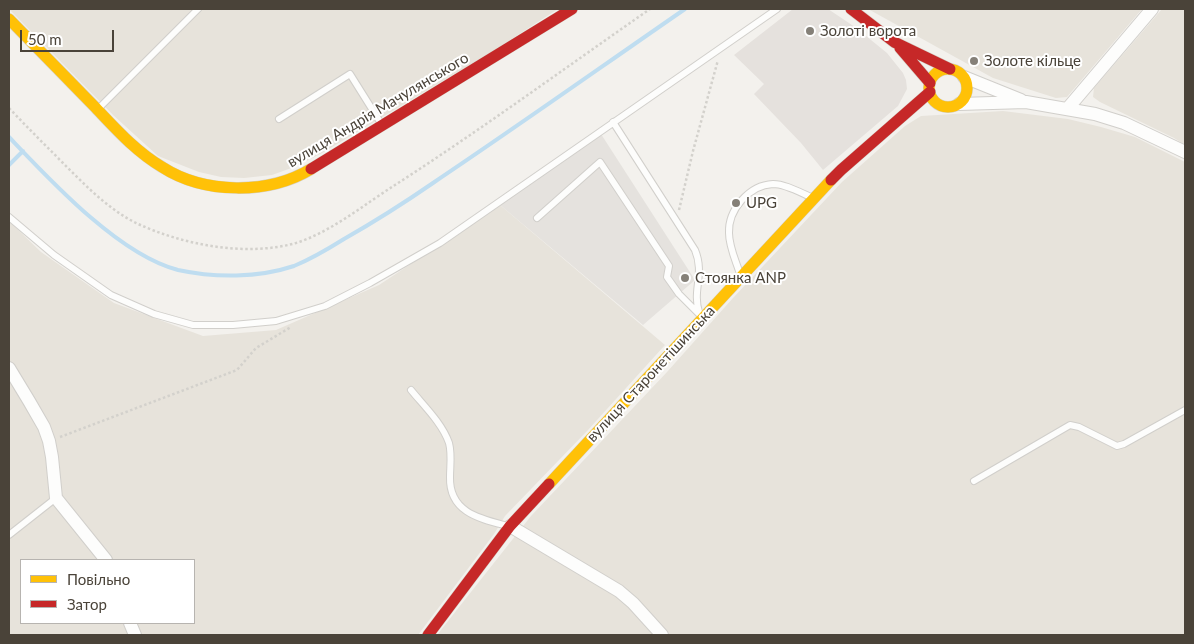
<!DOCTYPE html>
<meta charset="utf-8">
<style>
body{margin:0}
#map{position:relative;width:1194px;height:644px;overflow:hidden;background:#f3f1ed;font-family:Lato,sans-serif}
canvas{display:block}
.frame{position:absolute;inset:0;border:10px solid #4a4339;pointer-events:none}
.legend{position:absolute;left:20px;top:559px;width:175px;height:65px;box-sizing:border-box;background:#fff;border:1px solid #b7b4b0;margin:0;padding:6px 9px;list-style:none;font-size:15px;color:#4a4339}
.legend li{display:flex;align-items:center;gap:10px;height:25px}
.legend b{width:25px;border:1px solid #b7b4b0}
.scale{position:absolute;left:20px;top:30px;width:94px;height:22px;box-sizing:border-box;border:2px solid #4a4339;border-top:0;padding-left:6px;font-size:15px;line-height:18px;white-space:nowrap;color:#4a4339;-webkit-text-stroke:4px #fff;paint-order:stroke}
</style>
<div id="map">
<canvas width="1194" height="644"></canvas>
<div class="frame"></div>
<ul class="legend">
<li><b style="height:6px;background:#ffc107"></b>Повільно</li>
<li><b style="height:6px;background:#c62828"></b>Затор</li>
</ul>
<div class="scale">50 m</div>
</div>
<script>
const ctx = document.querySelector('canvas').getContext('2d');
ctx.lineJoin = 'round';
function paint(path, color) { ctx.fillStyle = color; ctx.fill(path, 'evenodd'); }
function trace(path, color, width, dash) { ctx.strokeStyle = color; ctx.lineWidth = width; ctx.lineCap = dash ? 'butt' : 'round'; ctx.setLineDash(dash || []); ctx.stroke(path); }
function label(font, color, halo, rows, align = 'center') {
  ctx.font = font + ' Lato,sans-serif'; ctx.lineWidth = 4; ctx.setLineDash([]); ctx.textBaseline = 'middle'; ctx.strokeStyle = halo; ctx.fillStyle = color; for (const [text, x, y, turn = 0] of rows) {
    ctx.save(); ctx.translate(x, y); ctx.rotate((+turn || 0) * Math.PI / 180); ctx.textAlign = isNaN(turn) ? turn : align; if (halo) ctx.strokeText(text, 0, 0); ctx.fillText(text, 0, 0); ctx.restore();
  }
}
paint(new Path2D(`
 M 9,9 L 558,9 L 490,53 L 322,153 L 297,166 L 272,175 L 244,178 L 221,177 L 199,172 L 158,156 L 113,115 Z
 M 868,9 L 1142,9 L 1067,97 L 1056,98 L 993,78 Z
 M 1162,9 L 1185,9 L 1185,145 L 1174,138 L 1100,102 L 1093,97 L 1094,88 Z
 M 1003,111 L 1068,119 L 1101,127 L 1135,137 L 1185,162 L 1185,635 L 437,635 L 531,516 L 667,372 L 733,298 L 842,182 L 905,126 L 921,116 Z
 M 500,205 L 665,345 L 588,430 L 505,516 L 494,534 L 418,635 L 9,635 L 9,221 L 41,252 L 114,303 L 203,336 L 276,330 L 379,285 ZM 21,560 L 194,560 L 194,623 L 21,623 Z`), '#e7e3db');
paint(new Path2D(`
 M 793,9 L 828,9 L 855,27 L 887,53 L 903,73 L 906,80 L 907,89 L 898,106 L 823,170 L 801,143 L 754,94 L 764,84 L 734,55 Z`), '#e5e1dd');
paint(new Path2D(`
 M 601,134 L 695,280 L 643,325 L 500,205 Z`), '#e5e2de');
trace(new Path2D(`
 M 9,137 C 50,180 119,255 178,270 C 215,278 258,278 294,266 C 311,259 328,249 344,239 C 374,222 404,203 433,183 C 518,126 601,67 685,9
 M 9,165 L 23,151`), '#bfddf0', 4);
const lane = new Path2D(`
 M 98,109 L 198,9
 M 279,119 L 350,74 L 382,125
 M 613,122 L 695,250 C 705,274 692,290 699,312
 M 9,217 L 54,255 L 111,295 L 154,314 L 193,325 L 233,325 L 276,321 L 325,306 L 370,283 L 440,243 L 777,9
 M 537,218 L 600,162 L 669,266 L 667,277 L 679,294 L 702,317
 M 740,274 C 736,261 729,247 729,233 C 728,210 749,185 773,184 C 786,184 801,193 813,198
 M 411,390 C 424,406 442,423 449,443 C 452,454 450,466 450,477 C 449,513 481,519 508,526
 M 974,481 L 1070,425 L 1079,427 L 1117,446 L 1124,444 L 1185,410
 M 9,535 L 56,498`);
const street = new Path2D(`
 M 964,77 L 1021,100
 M 959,104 L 1026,102 L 1095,114 L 1124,123 L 1185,152
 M 1068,108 L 1152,9
 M 9,368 L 29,401 L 44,427 L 49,441 L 52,457 L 56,498 L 106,560
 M 510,526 L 619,591 L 633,603 L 662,635
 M 130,623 L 135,635`);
const slow = new Path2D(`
 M 9,19 C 37,48 66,77 94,106 C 115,128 135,151 162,167 C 204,194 268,195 311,169
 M929 88a19 19 0 1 1 38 0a19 19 0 1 1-38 0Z
 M 549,484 L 831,180`);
const jam = new Path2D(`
 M 851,9 L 894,42 L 950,69
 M 900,48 L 930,83
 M 311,169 L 572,9
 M 831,180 L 841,170 L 930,92
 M 428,635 L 510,526 L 549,484`);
trace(lane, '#d1cfcb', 8);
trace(street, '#d1cfcb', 14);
trace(slow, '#d2cec4', 12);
trace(jam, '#d2cec4', 12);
trace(new Path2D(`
 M 9,108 C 27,127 45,145 63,163 C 85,185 108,209 136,223 C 183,245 246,257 296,243 C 331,232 365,204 395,185 C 482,129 565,68 650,9
 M 679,210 L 693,151 L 718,60
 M 60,437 L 237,370 L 256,348 L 291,327`), '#d3d1cc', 2.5, [2.5, 2.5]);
trace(lane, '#fdfdfc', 6);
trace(street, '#fdfdfc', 12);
trace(slow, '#ffc107', 11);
trace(jam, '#c62828', 11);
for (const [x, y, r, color] of [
 [810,31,5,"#858078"],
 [974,61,5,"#858078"],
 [736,203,5,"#858078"],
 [685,278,5,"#858078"]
]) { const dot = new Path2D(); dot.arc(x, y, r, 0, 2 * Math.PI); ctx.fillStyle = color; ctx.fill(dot); trace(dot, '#fff', 2); }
label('15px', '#4a4339', '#fff', [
 ["Золоті ворота",820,31],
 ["Золоте кільце",984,61],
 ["UPG",746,203],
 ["Стоянка ANP",695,278]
], 'left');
label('15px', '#4a4339', '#fff', [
 ["вулиця Андрія Мачулянського",378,110,-31],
 ["вулиця Старонетішинська",651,374,-47]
]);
</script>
